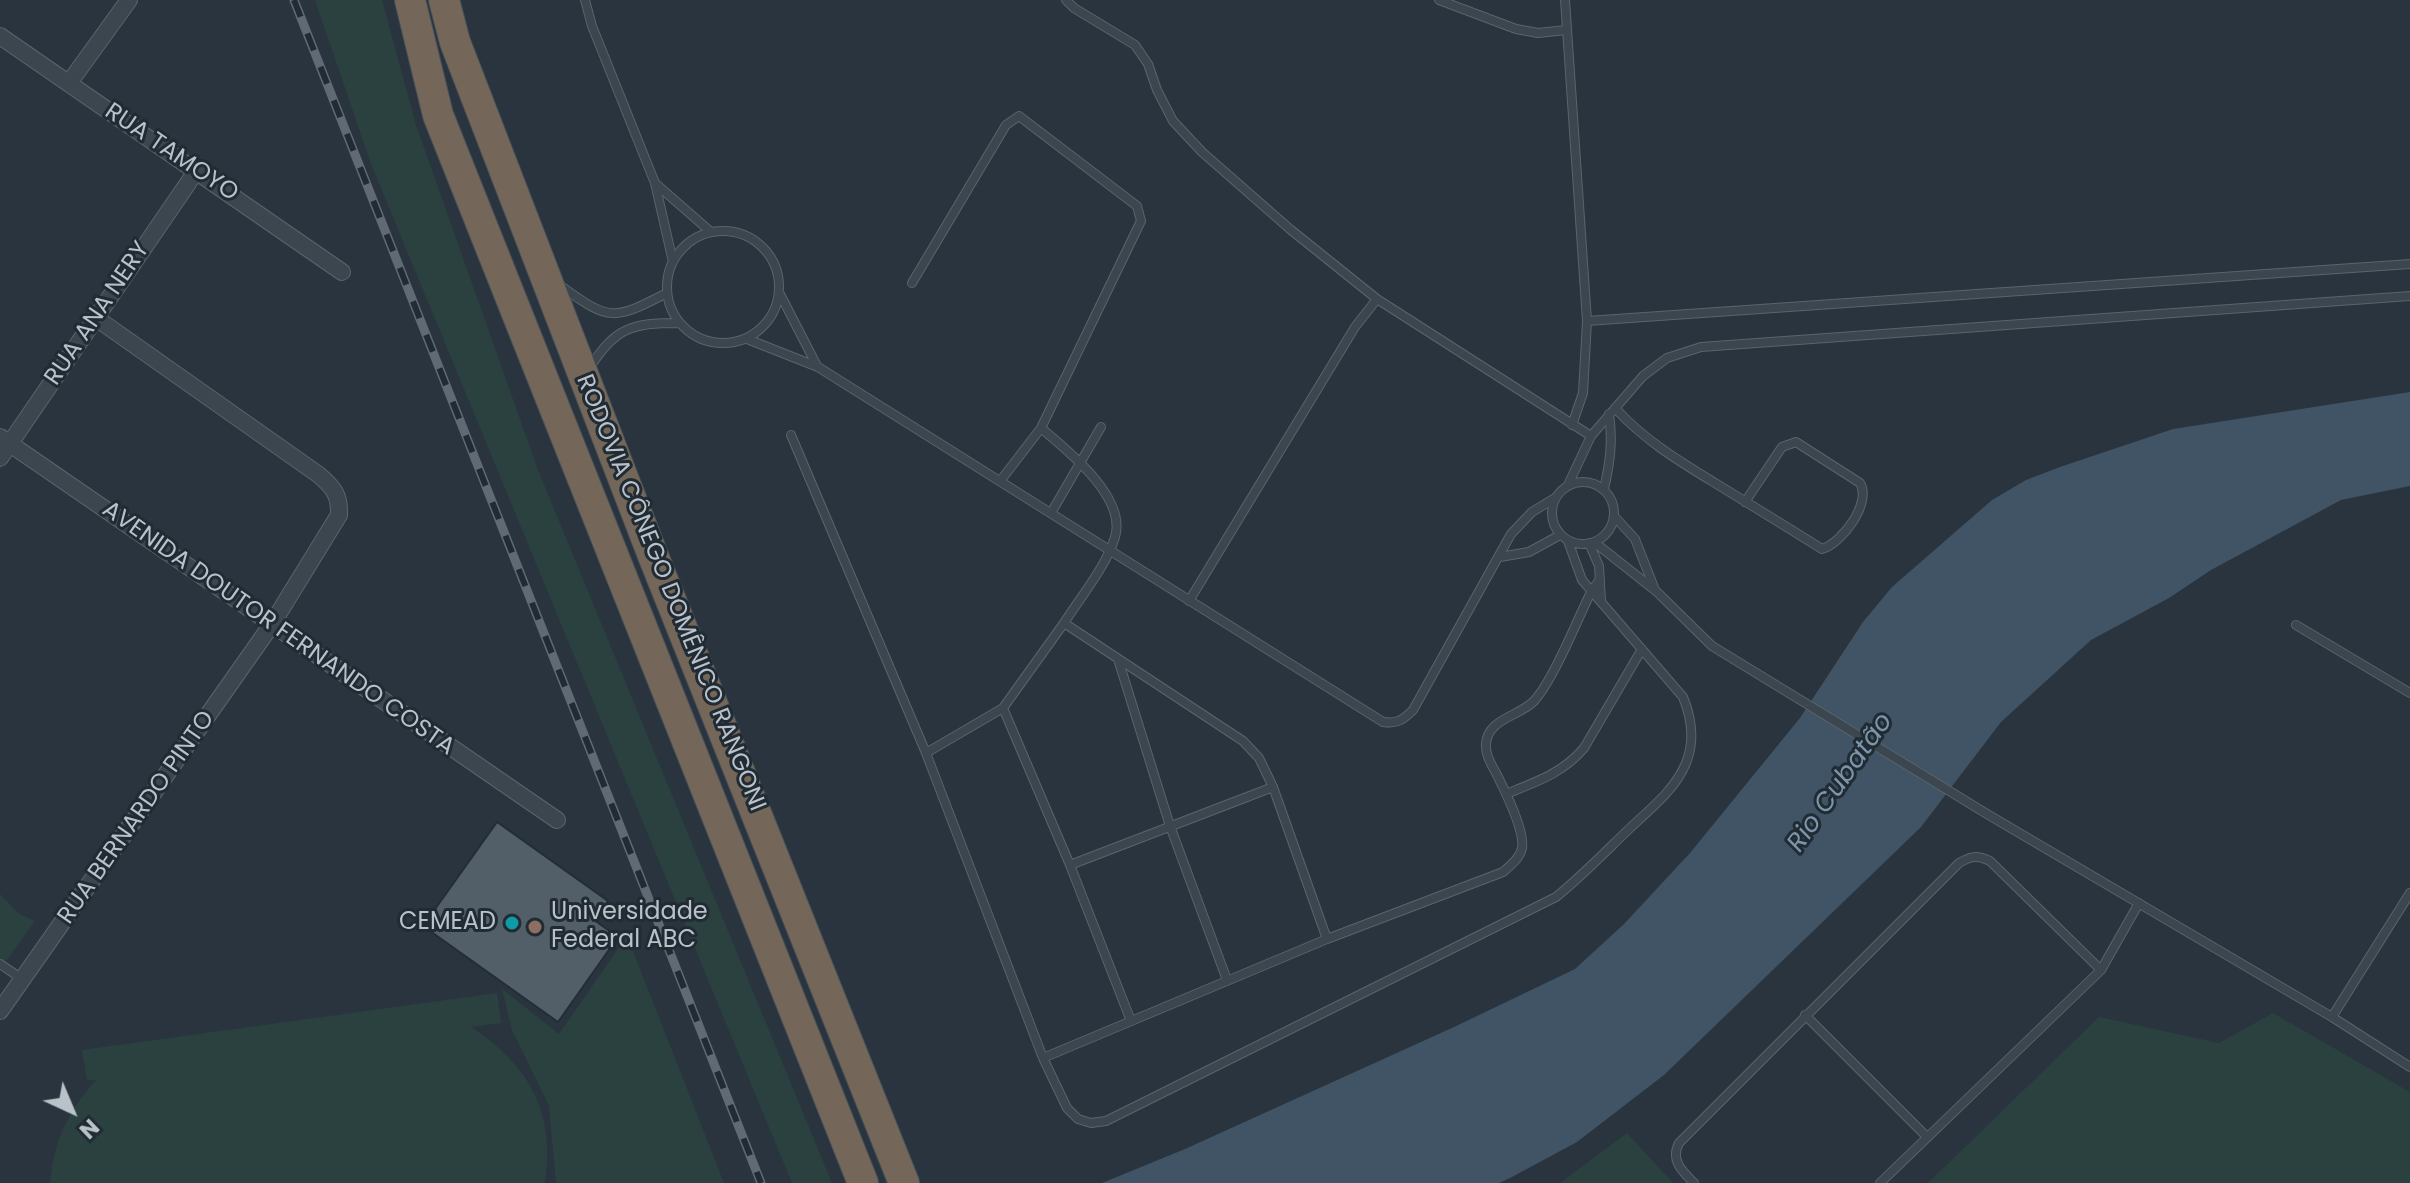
<!DOCTYPE html>
<meta charset="utf-8">
<style>
body{margin:0}
#map{position:relative;width:2410px;height:1183px;overflow:hidden;background:#29343e;font-family:Poppins,sans-serif}
canvas{display:block}
.north{position:absolute;left:32px;top:1071px;width:80px;height:80px;-webkit-text-stroke:6px #212b34;paint-order:stroke;rotate:136deg;font-size:22px;font-weight:700;line-height:32px;text-align:center;color:#b9c1c9}
.north::after{content:'';display:block;margin:auto;width:28px;height:36px;background:#b9c1c9;clip-path:polygon(50% 0,100% 100%,50% 72%,0 100%)}
</style>
<div id="map">
<canvas width="2410" height="1183"></canvas>
<div class="north">N</div>
</div>
<script>
const ctx = document.querySelector('canvas').getContext('2d');
ctx.lineJoin = 'round';
function paint(path, color) { ctx.fillStyle = color; ctx.fill(path, 'evenodd'); }
function trace(path, color, width, dash) { ctx.strokeStyle = color; ctx.lineWidth = width; ctx.lineCap = dash ? 'butt' : 'round'; ctx.setLineDash(dash || []); ctx.stroke(path); }
function label(font, color, halo, rows, align = 'center') {
  ctx.font = font + ' Poppins,sans-serif'; ctx.lineWidth = 6; ctx.setLineDash([]); ctx.textBaseline = 'middle'; ctx.strokeStyle = halo; ctx.fillStyle = color; for (const [text, x, y, turn = 0] of rows) {
    ctx.save(); ctx.translate(x, y); ctx.rotate((+turn || 0) * Math.PI / 180); ctx.textAlign = isNaN(turn) ? turn : align; if (halo) ctx.strokeText(text, 0, 0); ctx.fillText(text, 0, 0); ctx.restore();
  }
}
paint(new Path2D(`
 M 315,0 L 382,0 L 416,125 L 538,470 L 832,1183 L 792,1183 L 371,164 Z
 M 0,894 L 18,913 L 35,921 L 0,969 Z
 M 627,936 L 724,1183 L 556,1183 L 549,1106 L 512,1030 L 502,989 L 559,1034 Z
 M 497,993 L 501,1023 L 471,1027 C 529,1065 556,1113 545,1183 L 50,1183 C 54,1141 68,1111 96,1080 L 87,1080 L 82,1050 Z
 M 2273,1013 L 2410,1092 L 2410,1183 L 1928,1183 L 2099,1017 L 2219,1043 Z
 M 1627,1133 L 1673,1183 L 1559,1183 L 1560,1183 Z`), '#2b4140');
paint(new Path2D(`
 M 2410,392 L 2410,486 L 2341,500 L 2211,570 L 2169,598 L 2091,640 L 2001,722 L 1921,827 L 1664,1075 L 1577,1142 L 1510,1178 L 1499,1183 L 1102,1183 L 1185,1149 L 1454,1027 L 1575,969 L 1624,924 L 1690,853 L 1800,718 L 1863,622 L 1892,587 L 1992,500 L 2026,480 L 2060,467 L 2173,429 Z`), '#405466');
const building = new Path2D(`
 M 497,822 L 608,901 L 594,920 L 618,937 L 558,1022 L 423,926 Z`);
paint(building, '#525f69');
trace(building, '#232d36', 2);
const service = new Path2D(`
 M 585,0 L 592,26 L 655,183 L 673,262
 M 1066,0 L 1074,8 L 1135,45 L 1148,64 L 1157,90 L 1173,121 L 1202,152 L 1291,230 L 1377,299
 M 1439,0 L 1516,29 L 1538,33 L 1566,30
 M 1565,0 L 1587,321 L 1583,393 L 1572,425
 M 656,184 L 711,232
 M667 287a56 56 0 1 1 112 0a56 56 0 1 1-112 0Z
 M 912,283 L 1006,125 L 1019,116 L 1137,206 L 1141,221 L 1041,428 L 1001,480
 M 561,286 C 610,322 614,320 667,293
 M 780,294 L 817,366
 M 1587,321 L 2410,264
 M 747,339 L 818,367 L 1383,722 C 1397,724 1403,720 1413,710 L 1511,534 L 1532,512 L 1555,498
 M 589,369 C 615,327 632,323 679,323
 M 1615,408 C 1644,440 1679,461 1715,483 C 1751,505 1787,527 1822,549 C 1842,543 1872,503 1860,483 L 1796,442 L 1782,447 L 1745,502
 M 1041,428 C 1067,450 1127,497 1115,537 C 1107,565 1080,598 1064,623 L 1243,741 L 1259,758 L 1273,787 L 1327,939 L 1503,872 C 1511,865 1520,858 1522,848 C 1525,830 1504,789 1496,773 C 1491,764 1485,754 1486,744 C 1487,719 1520,716 1534,701 C 1554,679 1577,620 1591,592 L 1600,579
 M 791,435 L 926,753
 M1552 513a31 31 0 1 1 62 0a31 31 0 1 1-62 0Z
 M 1568,485 L 1591,436 L 1643,376 L 1667,358 L 1701,347 L 2410,296
 M 1604,489 C 1610,463 1613,441 1609,414
 M 1051,513 L 1101,427
 M 1614,516 L 1635,539 L 1655,590
 M 1594,542 L 1656,591 L 1712,646 L 1987,814 L 2332,1017 L 2410,893
 M 1589,543 L 1599,566 L 1601,601
 M 1500,557 L 1529,552 L 1560,535
 M 1189,601 L 1355,327 L 1377,299 L 1591,436
 M 1064,623 L 1003,708 L 926,753 L 1043,1058 L 1067,1108 L 1078,1119 L 1091,1123 L 1106,1121 L 1556,897 C 1582,876 1605,852 1629,829 C 1650,809 1675,790 1686,763 C 1695,741 1692,719 1683,697 L 1582,580 L 1568,541
 M 2296,625 L 2410,693
 M 1118,659 L 1170,826 L 1227,980
 M 1003,708 L 1070,865 L 1131,1021
 M 1506,794 C 1536,782 1563,773 1584,748 L 1642,649
 M 1070,865 L 1273,787
 M 0,964 L 22,979
 M 1805,1015 L 1927,1137
 M 2332,1017 L 2410,1067
 M 1043,1058 L 1327,939
 M 1694,1183 C 1682,1171 1670,1160 1679,1143 L 1959,863 C 1971,856 1977,855 1990,861 L 2101,970
 M 1880,1183 L 2101,970 L 2139,903`);
const minor = new Path2D(`
 M 0,36 L 342,272
 M 69,83 L 129,0
 M 0,437 L 557,820
 M 0,458 L 197,170
 M 0,1011 L 272,624 L 339,515 C 340,495 333,487 319,475 L 96,318`);
const motorway = new Path2D(`
 M 410,0 L 438,115 L 863,1183
 M 444,0 L 455,42 L 652,553 L 904,1183`);
trace(service, '#5a646c', 10);
trace(minor, '#5a646c', 18);
trace(motorway, '#475159', 32);
trace(service, '#3c464e', 8);
trace(minor, '#3c464e', 16);
trace(motorway, '#74675a', 30);
const rail = new Path2D(`
 M 294,0 L 761,1183`);
trace(rail, '#5f6a75', 9);
trace(rail, '#212b34', 6, [18]);
for (const [x, y, r, color] of [
 [512,923,8,"#0f9aa8"],
 [535,927,8,"#8d6e63"]
]) { const dot = new Path2D(); dot.arc(x, y, r, 0, 2 * Math.PI); ctx.fillStyle = color; ctx.fill(dot); trace(dot, '#212b34', 3); }
label('24px', '#b9c1c9', '#212b34', [
 ["RUA TAMOYO",171,153,34],
 ["RUA ANA NERY",98,314,-56],
 ["RODOVIA CÔNEGO DOMÊNICO RANGONI",670,593,68],
 ["AVENIDA DOUTOR FERNANDO COSTA",278,629,35],
 ["RUA BERNARDO PINTO",137,818,-55]
]);
label('24px', '#b9c1c9', '#212b34', [
 ["Universidade",551,913],
 ["Federal ABC",551,941],
 ["CEMEAD",496,923,"right"]
], 'left');
label('italic 26px', '#7d95a9', '#212b34', [
 ["Rio Cubatão",1841,783,-55]
]);
</script>
